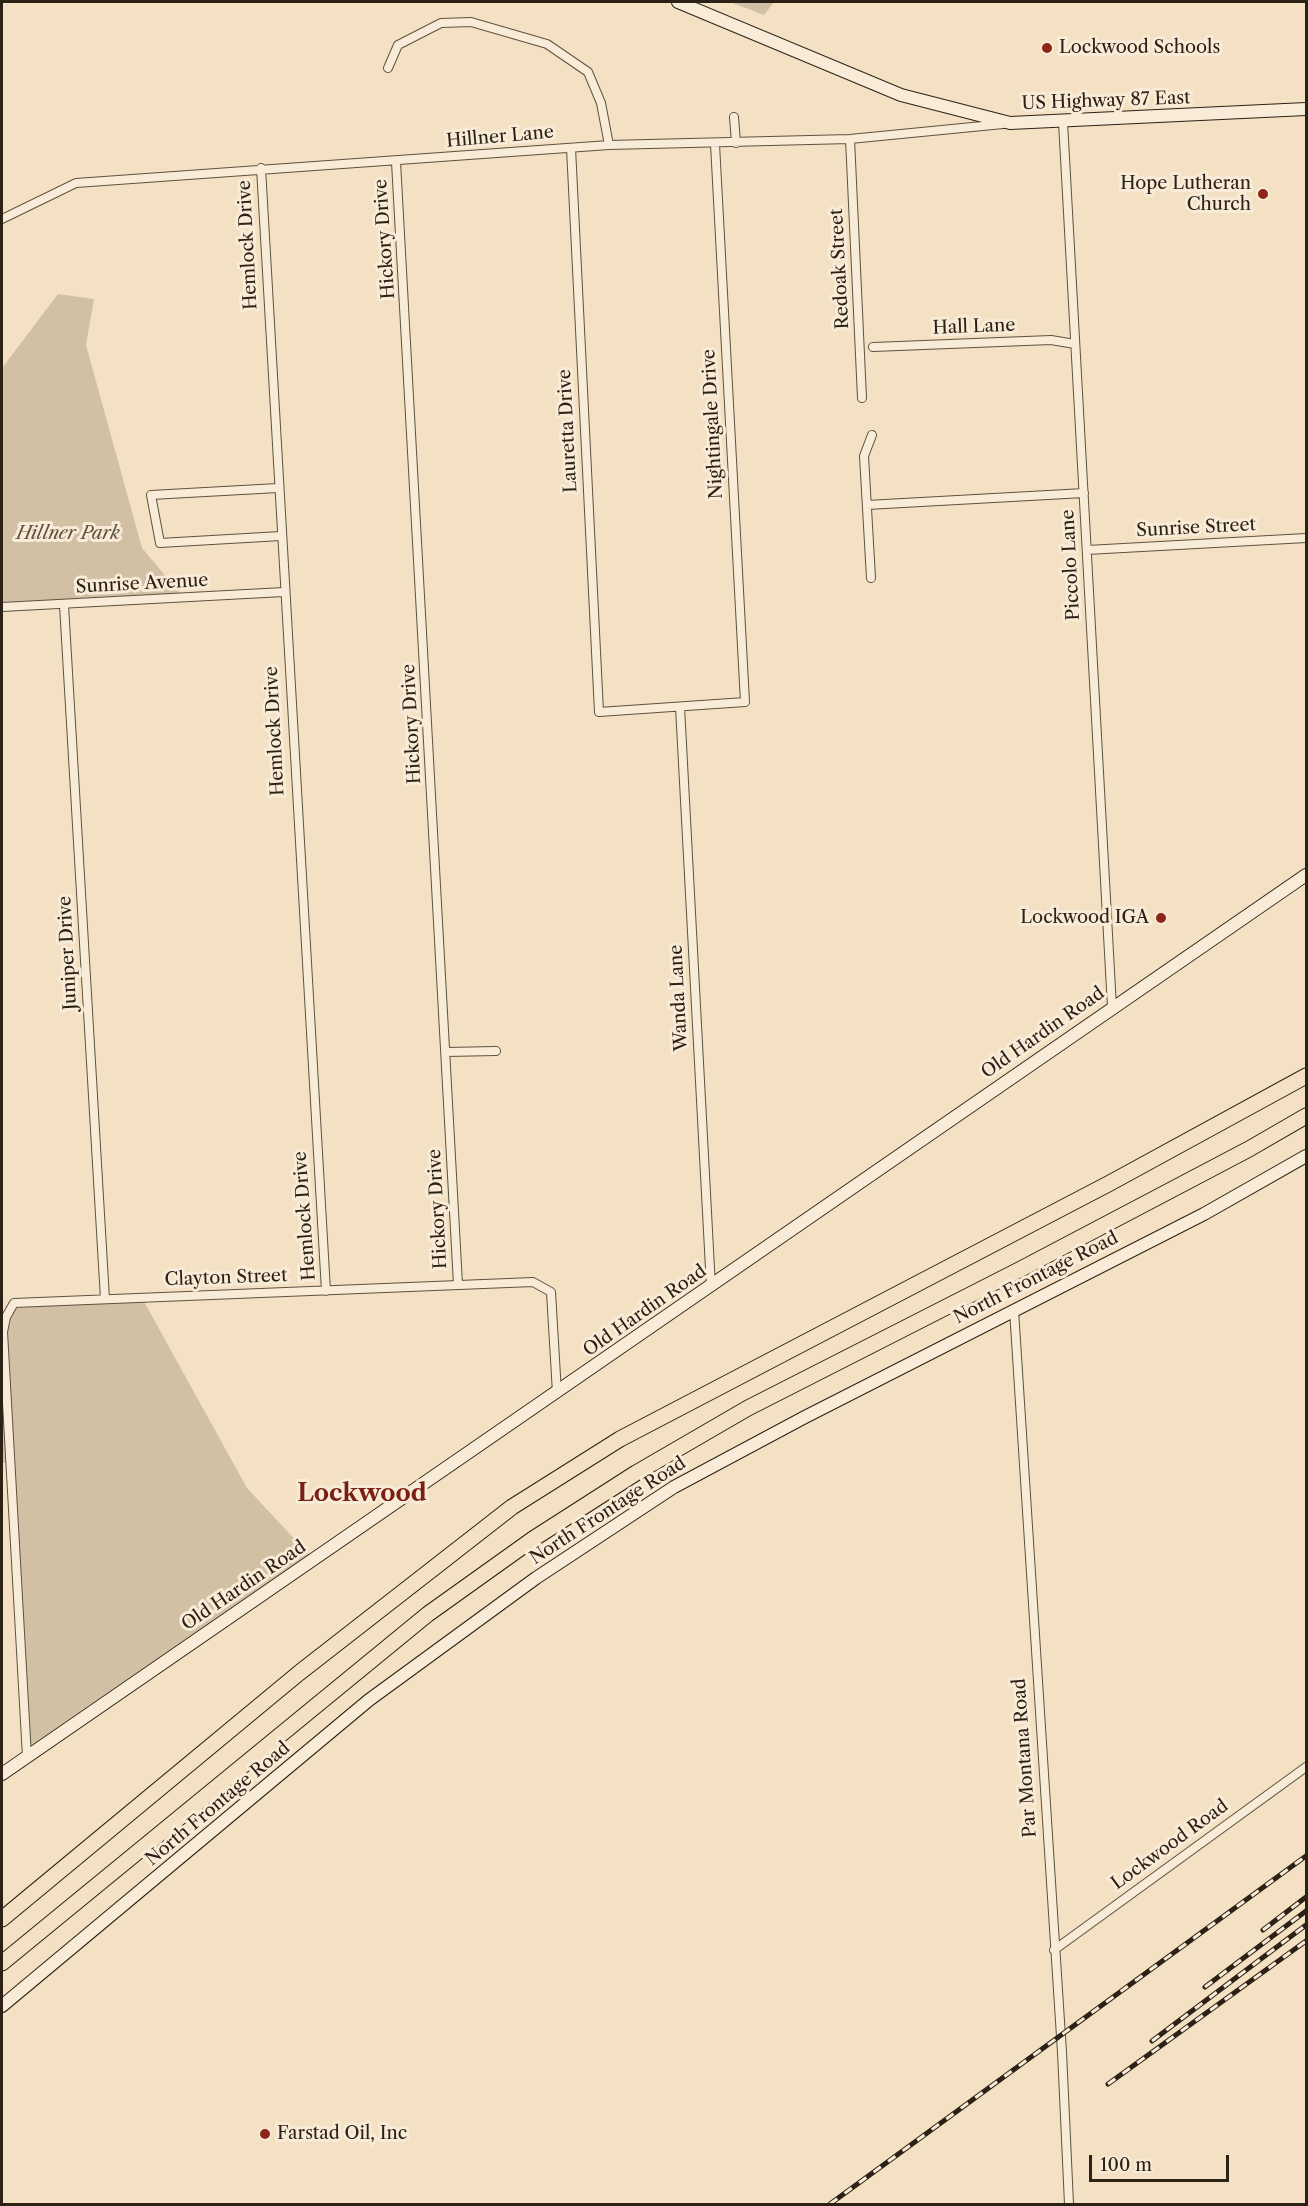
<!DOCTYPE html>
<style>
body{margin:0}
#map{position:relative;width:1308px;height:2206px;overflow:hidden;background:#f4e0c2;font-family:"Libre Caslon Text",serif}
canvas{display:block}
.frame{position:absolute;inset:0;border:3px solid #2c2115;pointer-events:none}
.scale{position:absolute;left:1089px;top:2155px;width:140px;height:27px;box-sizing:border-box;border:3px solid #2c2115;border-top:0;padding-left:8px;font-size:18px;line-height:21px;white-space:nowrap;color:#2c2115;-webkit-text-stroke:4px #f8ebd7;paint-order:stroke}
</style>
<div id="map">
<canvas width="1308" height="2206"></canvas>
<div class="frame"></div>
<div class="scale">100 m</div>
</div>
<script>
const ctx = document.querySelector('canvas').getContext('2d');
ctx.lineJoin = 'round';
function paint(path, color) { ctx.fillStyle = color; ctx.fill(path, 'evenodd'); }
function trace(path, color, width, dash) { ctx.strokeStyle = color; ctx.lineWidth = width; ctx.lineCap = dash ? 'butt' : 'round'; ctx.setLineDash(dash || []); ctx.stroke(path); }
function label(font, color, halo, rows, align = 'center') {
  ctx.font = font + ' "Libre Caslon Text",serif'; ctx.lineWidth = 6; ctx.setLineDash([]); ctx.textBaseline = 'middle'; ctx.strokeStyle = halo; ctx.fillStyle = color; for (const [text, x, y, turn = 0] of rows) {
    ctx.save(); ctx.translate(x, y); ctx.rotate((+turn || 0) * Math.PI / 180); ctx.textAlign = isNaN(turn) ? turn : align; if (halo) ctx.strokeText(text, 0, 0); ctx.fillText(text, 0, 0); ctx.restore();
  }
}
paint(new Path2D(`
 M 730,2 L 774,2 L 764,15 Z
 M 58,294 L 94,299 L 86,345 L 142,548 L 184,598 L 2,607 L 2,368 Z
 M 142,1298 L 247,1488 L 314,1560 L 27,1757 L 10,1463 L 2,1463 L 2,1317 L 6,1316 L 14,1303 Z`), '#d2c0a5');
const street = new Path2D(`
 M 388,68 L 398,45 L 441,23 L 471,22 L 547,44 L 588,72 L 601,103 L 609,145
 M 734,117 L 736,143
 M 1063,122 L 1112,1007
 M 850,139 L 862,398
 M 571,148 L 599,712 L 745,702 L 715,144
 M 396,162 L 458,1284
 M 261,168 L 326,1291
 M 2,219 L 76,183 L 609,145 L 850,139 L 1003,124
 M 873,347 L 1051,340 L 1075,344
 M 278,488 L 151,495 L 160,543 L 281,536
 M 867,505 L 1084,493
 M 1087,550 L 1306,538
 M 871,578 L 864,456 L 872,435
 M 64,605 L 105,1299
 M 2,607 L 284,592
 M 680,707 L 711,1287
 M 446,1052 L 496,1051
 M 1014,1310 L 1062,2052 L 1069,2204
 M 27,1757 L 3,1332 L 6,1317 L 14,1303 L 533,1282 L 551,1292 L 557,1393
 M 1054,1950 L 1306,1767`);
const secondary = new Path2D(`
 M 678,2 L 901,95 L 1010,123 L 1306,109
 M 2,1774 L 1306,875
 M 2,2006 L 369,1700 L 536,1578 L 674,1487 L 805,1417 L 1204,1214 L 1306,1156`);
const highway = new Path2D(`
 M 2,1919 L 299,1673 L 512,1507 L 620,1439 L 1110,1183 L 1306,1076
 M 2,1963 L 428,1614 L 533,1539 L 636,1473 L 748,1408 L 1021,1269 L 1249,1149 L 1306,1116`);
trace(street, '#5e5140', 10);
trace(secondary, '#2c2115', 14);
trace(highway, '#2c2115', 17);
trace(street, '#f8ebd7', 8);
trace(secondary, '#f8ebd7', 12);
trace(highway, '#f4e0c2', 15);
const rail = new Path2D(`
 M 1263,1930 L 1306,1897
 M 1205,1987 L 1306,1911
 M 1152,2041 L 1306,1925
 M 1108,2084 L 1306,1941
 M 830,2204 L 1306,1856`);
trace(rail, '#2c2115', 5);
trace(rail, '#f8ebd7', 3, [9]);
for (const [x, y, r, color] of [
 [1047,48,6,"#8f2418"],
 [1263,194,6,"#8f2418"],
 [1161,918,6,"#8f2418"],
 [265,2134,6,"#8f2418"]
]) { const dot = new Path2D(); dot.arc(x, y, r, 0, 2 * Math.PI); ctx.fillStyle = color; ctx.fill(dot); trace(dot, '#f8ebd7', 2); }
label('18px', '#2c2115', '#f8ebd7', [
 ["Lockwood Schools",1059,48],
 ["Hope Lutheran",1251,184,"right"],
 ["Church",1251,205,"right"],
 ["Lockwood IGA",1149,918,"right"],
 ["Farstad Oil, Inc",277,2134]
], 'left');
label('18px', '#2c2115', '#f8ebd7', [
 ["US Highway 87 East",1106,101,-2],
 ["Hillner Lane",500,137,-5],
 ["Hickory Drive",385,239,-94],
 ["Hemlock Drive",248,245,-93],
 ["Redoak Street",840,269,-93],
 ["Hall Lane",974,327,-2],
 ["Nightingale Drive",713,424,-93],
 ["Lauretta Drive",568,431,-93],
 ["Sunrise Street",1196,528,-3],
 ["Piccolo Lane",1071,565,-93],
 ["Sunrise Avenue",142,584,-3],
 ["Hickory Drive",412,724,-93],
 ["Hemlock Drive",275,731,-93],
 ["Juniper Drive",68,953,-93],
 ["Wanda Lane",679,998,-93],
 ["Old Hardin Road",1043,1033,-35],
 ["Hickory Drive",438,1209,-93],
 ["Hemlock Drive",305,1216,-94],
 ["Clayton Street",226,1278,-2],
 ["North Frontage Road",1036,1278,-27],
 ["Old Hardin Road",645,1311,-35],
 ["North Frontage Road",608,1511,-33],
 ["Old Hardin Road",244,1586,-34],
 ["Par Montana Road",1025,1758,-94],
 ["North Frontage Road",218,1804,-40],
 ["Lockwood Road",1170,1845,-36]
]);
label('italic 18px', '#5e5140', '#f8ebd7', [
 ["Hillner Park",68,534]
]);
label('bold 24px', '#7a1f14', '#f8ebd7', [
 ["Lockwood",362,1494]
]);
</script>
